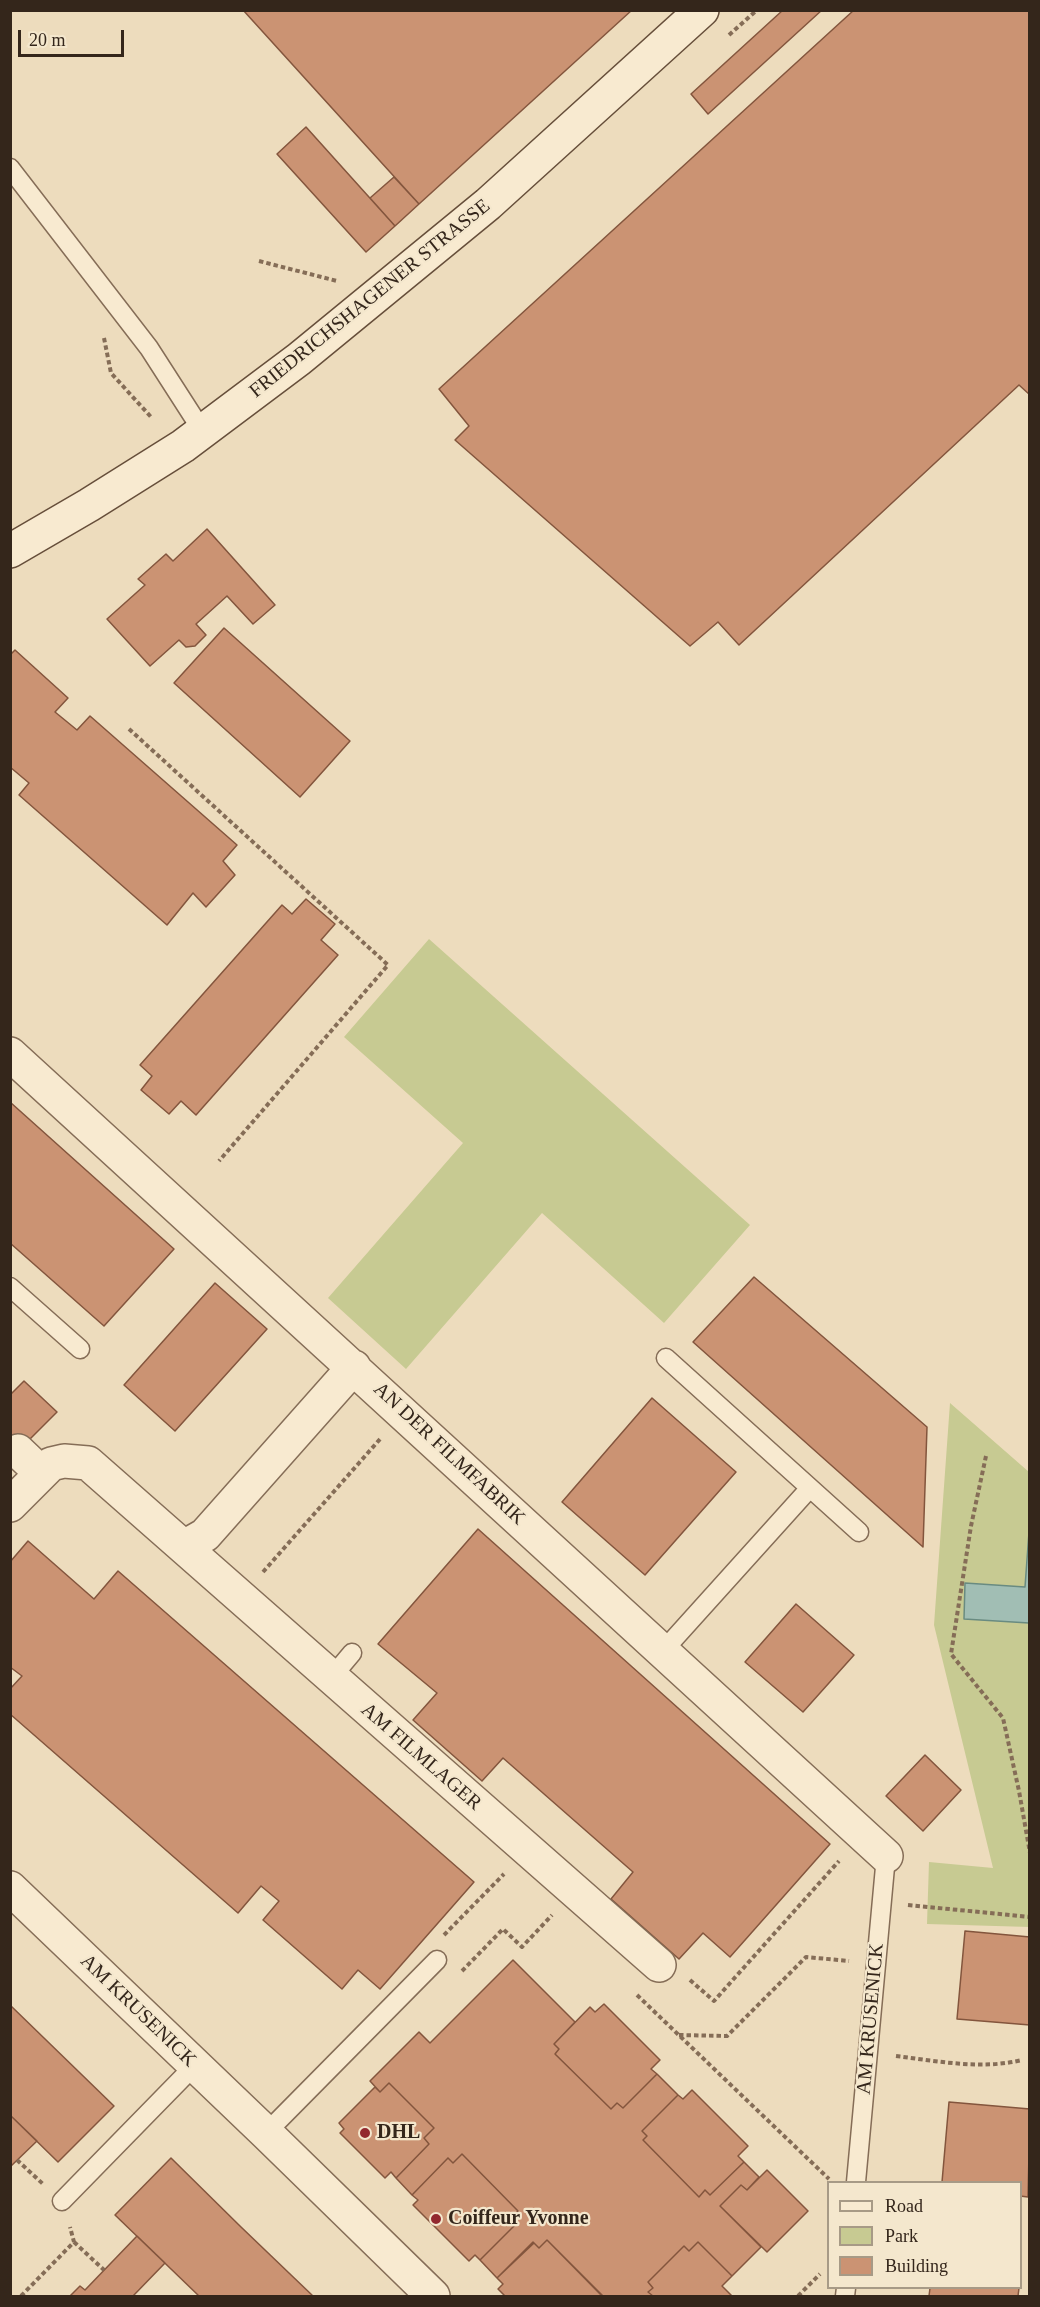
<!DOCTYPE html>
<style>
body{margin:0}
#map{position:relative;width:1040px;height:2307px;overflow:hidden;background:#eddcbd;font-family:Georgia,serif}
canvas{display:block}
.frame{position:absolute;inset:0;border:12px solid #34261b;pointer-events:none}
.legend{position:absolute;left:827px;top:2181px;width:195px;height:108px;box-sizing:border-box;background:#f4e7cd;border:2px solid #a79a86;margin:0;padding:8px 10px;list-style:none;font-size:18px;color:#34261b}
.legend li{display:flex;align-items:center;gap:12px;height:30px}
.legend b{width:30px;border:2px solid #a79a86}
.scale{position:absolute;left:18px;top:30px;width:106px;height:27px;box-sizing:border-box;border:3px solid #34261b;border-top:0;padding-left:8px;font-size:18px;line-height:21px;white-space:nowrap;color:#34261b;-webkit-text-stroke:4px #f4e7cd;paint-order:stroke}
</style>
<div id="map">
<canvas width="1040" height="2307"></canvas>
<div class="frame"></div>
<ul class="legend">
<li><b style="height:8px;background:#f8ead0"></b>Road</li>
<li><b style="height:16px;background:#c7ca92"></b>Park</li>
<li><b style="height:16px;background:#cb9373"></b>Building</li>
</ul>
<div class="scale">20 m</div>
</div>
<script>
const ctx = document.querySelector('canvas').getContext('2d');
ctx.lineJoin = 'round';
function paint(path, color) { ctx.fillStyle = color; ctx.fill(path, 'evenodd'); }
function trace(path, color, width, dash) { ctx.strokeStyle = color; ctx.lineWidth = width; ctx.lineCap = dash ? 'butt' : 'round'; ctx.setLineDash(dash || []); ctx.stroke(path); }
function label(font, color, halo, rows, align = 'center') {
  ctx.font = font + ' Georgia,serif'; ctx.lineWidth = 4.5; ctx.setLineDash([]); ctx.textBaseline = 'middle'; ctx.strokeStyle = halo; ctx.fillStyle = color; for (const [text, x, y, turn = 0] of rows) {
    ctx.save(); ctx.translate(x, y); ctx.rotate((+turn || 0) * Math.PI / 180); ctx.textAlign = isNaN(turn) ? turn : align; if (halo) ctx.strokeText(text, 0, 0); ctx.fillText(text, 0, 0); ctx.restore();
  }
}
paint(new Path2D(`
 M 429,939 L 750,1225 L 664,1323 L 542,1213 L 406,1369 L 328,1298 L 463,1143 L 344,1037 Z
 M 950,1403 L 1029,1472 L 1030,1532 L 1025,1587 L 966,1583 L 964,1618 L 1029,1623 L 1030,1927 L 927,1924 L 929,1862 L 993,1868 L 934,1625 Z`), '#c7ca92');
const water = new Path2D(`
 M 1029,1532 L 1029,1623 L 964,1619 L 965,1583 L 1025,1587 Z`);
paint(water, '#a1beb4');
trace(water, '#698b81', 1.5);
const building = new Path2D(`
 M 243,10 L 632,10 L 419,204 Z
 M 783,10 L 822,10 L 708,114 L 691,94 Z
 M 854,10 L 1030,10 L 1030,395 L 1019,385 L 739,645 L 718,622 L 690,646 L 455,440 L 469,426 L 439,389 Z
 M 306,127 L 395,226 L 366,252 L 277,154 Z
 M 394,177 L 419,204 L 395,226 L 370,198 Z
 M 207,529 L 275,605 L 253,624 L 227,596 L 196,624 L 206,635 L 195,646 L 186,647 L 179,640 L 150,666 L 107,619 L 145,585 L 138,579 L 166,554 L 173,561 Z
 M 224,628 L 350,741 L 300,797 L 174,683 Z
 M 15,650 L 68,698 L 55,712 L 77,730 L 90,716 L 237,845 L 223,861 L 235,875 L 206,907 L 193,893 L 167,925 L 19,795 L 29,783 L 10,767 L 10,655 Z
 M 306,899 L 335,924 L 321,940 L 338,955 L 196,1115 L 181,1101 L 169,1114 L 141,1090 L 152,1076 L 140,1065 L 282,905 L 292,914 Z
 M 10,1102 L 174,1249 L 104,1326 L 10,1243 Z
 M 754,1277 L 927,1427 L 923,1547 L 693,1342 Z
 M 215,1283 L 267,1329 L 175,1431 L 124,1385 Z
 M 24,1381 L 57,1412 L 10,1459 L 10,1395 Z
 M 652,1398 L 736,1472 L 645,1575 L 562,1502 Z
 M 478,1529 L 830,1844 L 730,1957 L 703,1933 L 679,1959 L 611,1899 L 633,1872 L 503,1758 L 482,1781 L 413,1720 L 437,1693 L 378,1644 Z
 M 28,1541 L 94,1599 L 118,1571 L 474,1882 L 380,1989 L 358,1970 L 342,1989 L 263,1920 L 279,1901 L 261,1886 L 238,1913 L 10,1714 L 10,1689 L 22,1676 L 10,1667 L 10,1562 Z
 M 796,1604 L 854,1655 L 803,1712 L 745,1662 Z
 M 925,1755 L 961,1790 L 923,1831 L 886,1796 Z
 M 965,1931 L 1030,1937 L 1030,2025 L 957,2019 Z
 M 513,1960 L 575,2022 L 554,2044 L 559,2049 L 555,2054 L 611,2109 L 617,2103 L 623,2108 L 657,2074 L 678,2095 L 642,2131 L 647,2136 L 643,2140 L 699,2197 L 705,2190 L 710,2195 L 744,2162 L 759,2177 L 747,2190 L 741,2185 L 720,2206 L 761,2247 L 732,2276 L 698,2242 L 689,2251 L 684,2246 L 648,2282 L 653,2288 L 648,2292 L 653,2296 L 602,2296 L 547,2240 L 539,2248 L 533,2242 L 497,2278 L 480,2260 L 514,2226 L 509,2221 L 518,2211 L 462,2154 L 453,2163 L 448,2158 L 412,2195 L 396,2178 L 429,2144 L 424,2138 L 434,2128 L 389,2083 L 380,2092 L 370,2081 L 419,2032 L 430,2043 Z
 M 604,2004 L 660,2060 L 651,2069 L 657,2074 L 623,2108 L 617,2103 L 611,2109 L 555,2054 L 559,2049 L 554,2044 L 590,2007 L 595,2012 Z
 M 10,2005 L 114,2106 L 58,2162 L 10,2115 Z
 M 389,2083 L 434,2128 L 424,2138 L 429,2144 L 396,2178 L 391,2172 L 385,2178 L 340,2133 L 344,2129 L 339,2123 L 375,2087 L 380,2092 Z
 M 692,2090 L 748,2146 L 738,2156 L 744,2162 L 710,2195 L 705,2190 L 699,2197 L 643,2140 L 647,2136 L 642,2131 L 678,2095 L 683,2099 Z
 M 949,2102 L 1030,2109 L 1028,2197 L 1020,2196 L 1020,2182 L 942,2182 Z
 M 10,2115 L 37,2141 L 10,2167 Z
 M 462,2154 L 518,2211 L 509,2221 L 514,2226 L 480,2260 L 475,2255 L 469,2261 L 413,2205 L 418,2200 L 412,2195 L 448,2158 L 453,2163 Z
 M 171,2158 L 241,2227 L 313,2296 L 199,2296 L 115,2215 Z
 M 767,2170 L 808,2211 L 767,2252 L 720,2206 L 741,2185 L 747,2190 Z
 M 137,2236 L 165,2263 L 133,2296 L 70,2296 L 80,2286 L 85,2290 Z
 M 547,2240 L 603,2296 L 505,2296 L 498,2289 L 503,2284 L 497,2278 L 534,2243 L 539,2248 Z
 M 698,2242 L 732,2276 L 722,2286 L 732,2296 L 653,2296 L 648,2292 L 653,2288 L 648,2282 L 684,2246 L 689,2251 Z
 M 930,2288 L 1019,2288 L 1018,2296 L 929,2296 Z`);
paint(building, '#cb9373');
trace(building, '#83553d', 1.5);
const lane = new Path2D(`
 M 10,168 L 149,348 L 203,432
 M 10,1287 L 80,1349
 M 666,1358 L 859,1532
 M 663,1651 L 809,1489
 M 331,1678 L 352,1653
 M 266,2133 L 437,1960
 M 856,2182 L 886,1856
 M 62,2201 L 194,2066
 M 845,2296 L 846,2288`);
const street = new Path2D(`
 M 10,1054 L 886,1856
 M 18,1451 L 41,1473
 M 10,1505 L 51,1464 L 64,1461 L 88,1463 L 659,1965
 M 184,1547 L 205,1535 L 354,1367
 M 10,1888 L 266,2133 L 433,2296`);
const secondary = new Path2D(`
 M 10,551 L 89,505 L 183,446 L 299,359 L 488,204 L 702,10`);
trace(lane, '#856d57', 21);
trace(street, '#856d57', 36);
trace(secondary, '#664e3a', 36);
trace(new Path2D(`
 M 729,35 L 757,10
 M 259,261 L 337,281
 M 104,338 L 111,373 L 151,417
 M 129,729 L 388,965 L 219,1161
 M 986,1456 L 971,1526 L 951,1654 L 1003,1718 L 1019,1791 L 1030,1853
 M 263,1572 L 381,1438
 M 908,1905 L 1030,1917
 M 444,1935 L 504,1874
 M 462,1971 L 503,1929 L 522,1947 L 552,1915
 M 690,1980 L 714,2001 L 839,1861
 M 637,1995 L 829,2179
 M 679,2035 L 727,2036 L 806,1957 L 849,1961
 M 896,2056 C 937,2061 981,2070 1022,2060
 M 17,2160 L 43,2184
 M 74,2242 L 104,2270
 M 21,2296 L 74,2242 L 70,2227
 M 798,2296 L 820,2274`), '#856d57', 4, [4.5, 3]);
trace(lane, '#f8ead0', 18);
trace(street, '#f8ead0', 33);
trace(secondary, '#f8ead0', 33);
for (const [x, y, r, color] of [
 [365,2133,6,"#93282e"],
 [436,2219,6,"#93282e"]
]) { const dot = new Path2D(); dot.arc(x, y, r, 0, 2 * Math.PI); ctx.fillStyle = color; ctx.fill(dot); trace(dot, '#f4e7cd', 2); }
label('20px', '#34261b', '#f4e7cd', [
 ["FRIEDRICHSHAGENER STRASSE",370,299,-39],
 ["AN DER FILMFABRIK",449,1454,43],
 ["AM FILMLAGER",421,1757,41],
 ["AM KRUSENICK",138,2011,44],
 ["AM KRUSENICK",871,2019,-85]
]);
label('bold 20px', '#34261b', '#f4e7cd', [
 ["DHL",377,2133],
 ["Coiffeur Yvonne",448,2219]
], 'left');
</script>
